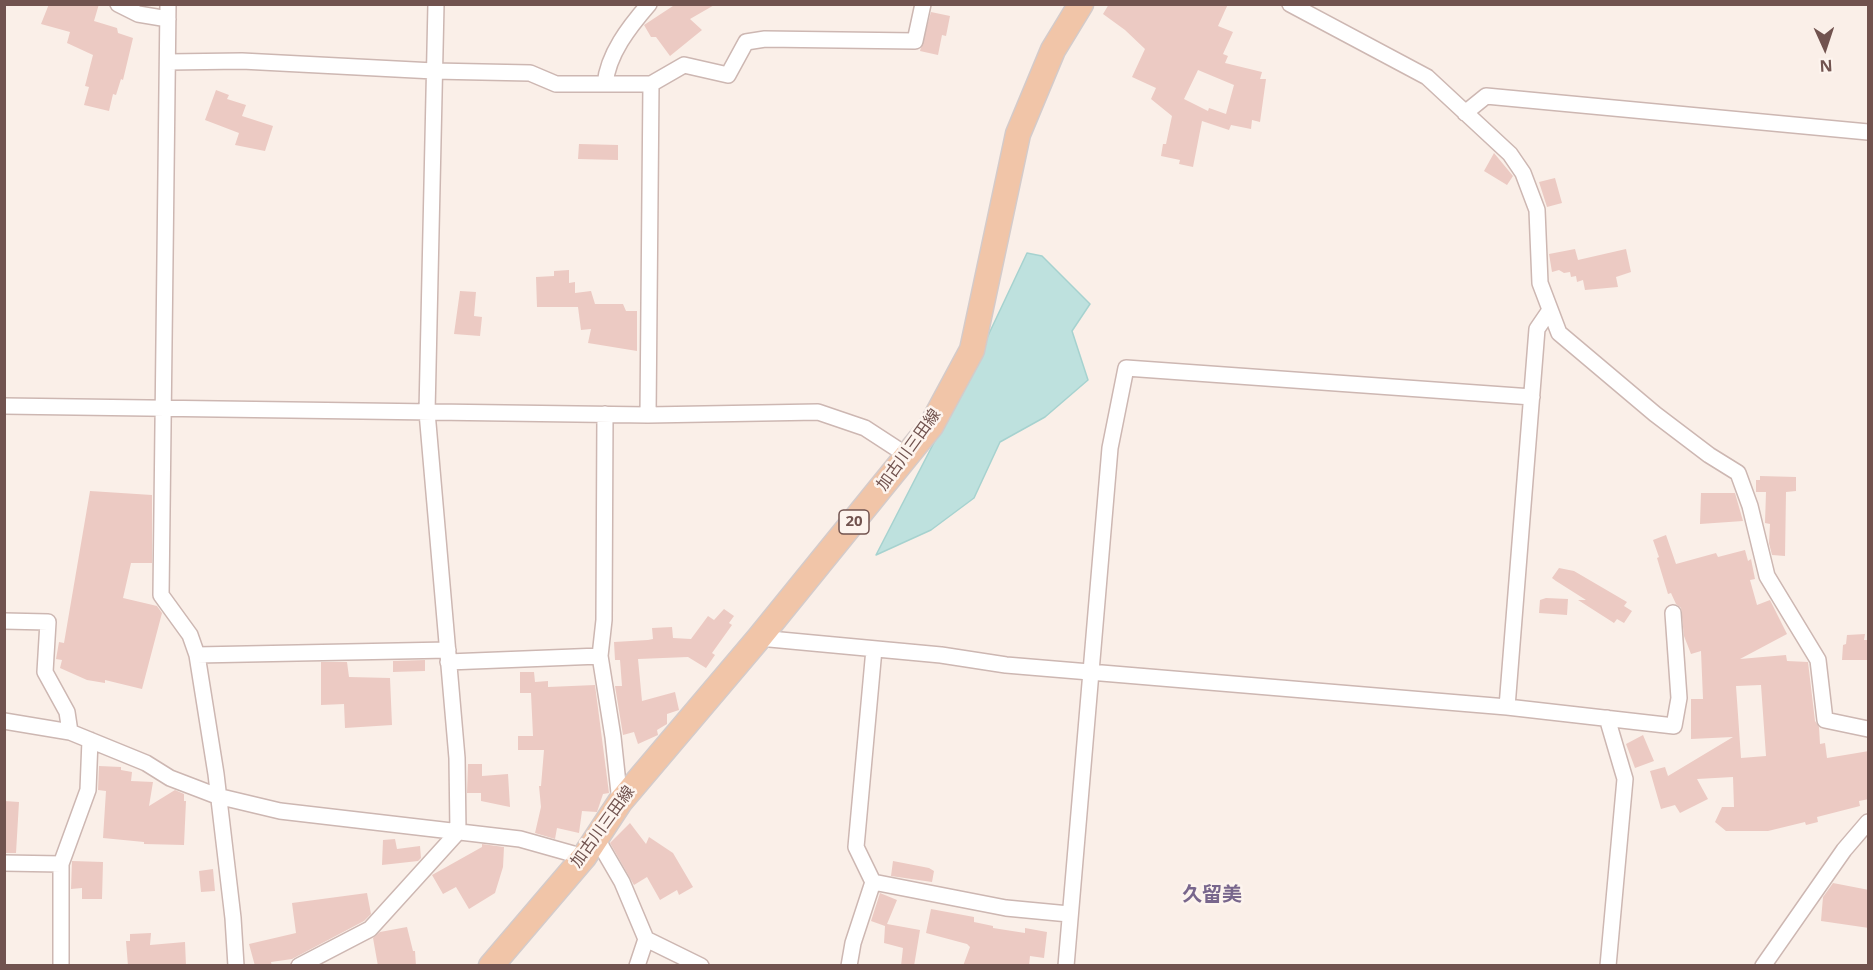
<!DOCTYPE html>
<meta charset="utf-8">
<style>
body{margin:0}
#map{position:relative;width:1873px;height:970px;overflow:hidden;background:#faefe8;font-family:"Noto Sans",sans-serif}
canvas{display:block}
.frame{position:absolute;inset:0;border:6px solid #71534f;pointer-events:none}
.north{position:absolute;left:1795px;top:18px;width:60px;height:60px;-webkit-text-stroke:4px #fdf4ee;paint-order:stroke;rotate:177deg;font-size:16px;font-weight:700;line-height:24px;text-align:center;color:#71534f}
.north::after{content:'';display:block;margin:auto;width:21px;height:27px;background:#71534f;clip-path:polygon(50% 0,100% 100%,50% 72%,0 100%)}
</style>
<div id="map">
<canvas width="1873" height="970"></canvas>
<div class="frame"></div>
<div class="north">N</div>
</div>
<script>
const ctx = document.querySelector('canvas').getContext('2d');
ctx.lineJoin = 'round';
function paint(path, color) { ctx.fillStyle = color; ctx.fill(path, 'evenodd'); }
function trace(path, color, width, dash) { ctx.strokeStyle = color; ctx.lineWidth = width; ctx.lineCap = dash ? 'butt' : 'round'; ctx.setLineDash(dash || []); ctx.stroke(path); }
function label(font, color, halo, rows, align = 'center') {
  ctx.font = font + ' "Noto Sans","Noto Sans JP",sans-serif'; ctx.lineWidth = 5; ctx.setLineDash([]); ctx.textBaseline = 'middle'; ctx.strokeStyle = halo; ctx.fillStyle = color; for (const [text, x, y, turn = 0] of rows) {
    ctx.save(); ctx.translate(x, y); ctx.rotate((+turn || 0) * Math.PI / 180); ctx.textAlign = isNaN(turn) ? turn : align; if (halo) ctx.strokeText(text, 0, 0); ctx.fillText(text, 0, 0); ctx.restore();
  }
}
const water = new Path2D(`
 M 1027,253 L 1042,256 L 1090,304 L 1072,331 L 1088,380 L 1045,417 L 1000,442 L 974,498 L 931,530 L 876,555 L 977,359 Z`);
paint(water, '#bee1de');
trace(water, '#a6d2cf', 1.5);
paint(new Path2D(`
 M 49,4 L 99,4 L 94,21 L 117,28 L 118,33 L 133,38 L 123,80 L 121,79 L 116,95 L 113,94 L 109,111 L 84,105 L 89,87 L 85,86 L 93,55 L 67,43 L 70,32 L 41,24 Z
 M 676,4 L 716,4 L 690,19 L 702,30 L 670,56 L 656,37 L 651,37 L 644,25 Z
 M 1109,4 L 1228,4 L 1218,26 L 1233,32 L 1223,54 L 1228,56 L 1225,63 L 1262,72 L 1260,79 L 1266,79 L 1260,122 L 1252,120 L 1251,129 L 1231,125 L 1229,130 L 1202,121 L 1193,167 L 1179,164 L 1180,160 L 1161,156 L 1163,144 L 1166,144 L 1172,116 L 1151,99 L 1156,88 L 1132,77 L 1145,49 L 1125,30 L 1103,14 ZM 1198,70 L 1234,85 L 1226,114 L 1209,108 L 1208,111 L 1184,99 Z
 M 931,12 L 950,16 L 946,36 L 942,35 L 938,55 L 920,51 Z
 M 216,90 L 229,95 L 227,99 L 246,105 L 242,116 L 273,126 L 265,151 L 235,145 L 239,133 L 205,120 Z
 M 579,144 L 618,145 L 618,160 L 578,159 Z
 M 1494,153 L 1513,176 L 1507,185 L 1484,171 Z
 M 1555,178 L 1562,203 L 1547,207 L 1539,182 Z
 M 1575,249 L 1578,260 L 1626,249 L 1631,272 L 1616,277 L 1618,287 L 1585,290 L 1583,280 L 1577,282 L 1576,276 L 1571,277 L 1570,272 L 1564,273 L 1559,270 L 1552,272 L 1549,254 Z
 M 569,270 L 569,283 L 575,282 L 575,293 L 591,291 L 595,304 L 623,304 L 626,311 L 637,311 L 637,351 L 588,343 L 591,329 L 581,330 L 578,307 L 537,307 L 536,277 L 554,276 L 554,271 Z
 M 460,291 L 476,292 L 474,316 L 482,317 L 480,336 L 454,334 Z
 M 1760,476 L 1796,477 L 1796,491 L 1786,492 L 1785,556 L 1772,555 L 1769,543 L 1770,524 L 1765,523 L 1766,492 L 1756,492 L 1756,480 L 1760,480 Z
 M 90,491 L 152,495 L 152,563 L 131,563 L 123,598 L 157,606 L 162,613 L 142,689 L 105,680 L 105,683 L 87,680 L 60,668 L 62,660 L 56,659 L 59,642 L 64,643 Z
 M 1701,493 L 1735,493 L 1743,521 L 1700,524 Z
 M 1666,535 L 1676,564 L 1716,553 L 1718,557 L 1745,550 L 1748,561 L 1751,559 L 1755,579 L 1750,580 L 1757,605 L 1770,600 L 1787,634 L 1740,659 L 1786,655 L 1787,661 L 1808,662 L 1815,721 L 1819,727 L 1820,744 L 1825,743 L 1827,758 L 1869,751 L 1869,799 L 1859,801 L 1860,806 L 1817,817 L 1818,822 L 1806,825 L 1805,822 L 1768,831 L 1726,831 L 1715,822 L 1722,807 L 1734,807 L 1733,777 L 1697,779 L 1708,799 L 1680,813 L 1675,805 L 1661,809 L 1650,771 L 1665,767 L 1668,776 L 1733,737 L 1691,739 L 1691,699 L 1703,699 L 1701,651 L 1691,654 L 1684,636 L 1681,608 L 1676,604 L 1671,593 L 1668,594 L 1657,558 L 1659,557 L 1653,540 ZM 1761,685 L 1766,756 L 1741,758 L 1736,686 Z
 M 1559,568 L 1574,571 L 1627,602 L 1624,606 L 1632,611 L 1624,623 L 1617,619 L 1614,623 L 1578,600 L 1586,600 L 1556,581 L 1552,578 Z
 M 1546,598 L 1568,599 L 1567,615 L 1539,613 L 1540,600 Z
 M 724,609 L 734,616 L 729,623 L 732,625 L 712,653 L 715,655 L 706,668 L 688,657 L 638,659 L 642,701 L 675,692 L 679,710 L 667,714 L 667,724 L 657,730 L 658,735 L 638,744 L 634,732 L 623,735 L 615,686 L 622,686 L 620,660 L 615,660 L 614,642 L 648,640 L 653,639 L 652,628 L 672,627 L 673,638 L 691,639 L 708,616 L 714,620 Z
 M 1865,634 L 1864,640 L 1869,640 L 1869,660 L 1842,660 L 1843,645 L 1846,644 L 1847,635 Z
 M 425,660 L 425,671 L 393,672 L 393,661 Z
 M 321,662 L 347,662 L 349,677 L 390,678 L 392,725 L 345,728 L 344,704 L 321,705 Z
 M 520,672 L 534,672 L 535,682 L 548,681 L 548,687 L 595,685 L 609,793 L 603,794 L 597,812 L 582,811 L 579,833 L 557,828 L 555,839 L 535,833 L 541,807 L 539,786 L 541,786 L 544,750 L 518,750 L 518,736 L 533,736 L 531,693 L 520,693 Z
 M 1643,735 L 1654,761 L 1635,768 L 1626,744 Z
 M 468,764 L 482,764 L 482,776 L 508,774 L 510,807 L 481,801 L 481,793 L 467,793 Z
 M 99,766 L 121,767 L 121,770 L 132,772 L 131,781 L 153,782 L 149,806 L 175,790 L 184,794 L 184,801 L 186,801 L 184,845 L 144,844 L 144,842 L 103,838 L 106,791 L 98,790 Z
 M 4,801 L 19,802 L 16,853 L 4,853 Z
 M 630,823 L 646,844 L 649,837 L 673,853 L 693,887 L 679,895 L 677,890 L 660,900 L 647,877 L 634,885 L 610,843 Z
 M 395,839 L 397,849 L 420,846 L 421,858 L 418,861 L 382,865 L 383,840 Z
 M 482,844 L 504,847 L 503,867 L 495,893 L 469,909 L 456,887 L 443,894 L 432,875 L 482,847 Z
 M 72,861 L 103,862 L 102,899 L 82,899 L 82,888 L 71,889 Z
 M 893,861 L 929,868 L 934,871 L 932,882 L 891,876 Z
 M 213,869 L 215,891 L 201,892 L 199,871 Z
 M 1833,883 L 1869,890 L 1869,928 L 1821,921 L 1823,897 Z
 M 367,893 L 371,914 L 364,921 L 292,959 L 271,962 L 272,966 L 255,966 L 249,944 L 296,933 L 292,903 Z
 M 880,893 L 897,900 L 887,924 L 920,930 L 914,966 L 901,966 L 903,948 L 884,943 L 885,926 L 871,921 Z
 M 931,909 L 974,917 L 974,922 L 993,926 L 993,928 L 1025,933 L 1025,928 L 1047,932 L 1044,958 L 1030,956 L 1029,966 L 963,966 L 970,947 L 967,944 L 926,933 Z
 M 407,927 L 413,951 L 415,951 L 416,966 L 378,966 L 373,938 L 380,932 Z
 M 151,933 L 150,945 L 185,942 L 186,966 L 128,966 L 126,941 L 130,941 L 130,934 Z`), '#eccac3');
const minor = new Path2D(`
 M 118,4 L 138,14 L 168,19
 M 168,4 L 161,595 L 190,635 L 197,655 L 216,774 L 233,918 L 236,966
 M 1290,4 L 1427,77 L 1510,154 L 1523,173 L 1537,210 L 1540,283 L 1559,333 L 1655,414 L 1709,455 L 1738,473 L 1750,506 L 1767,576 L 1818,660 L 1825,720 L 1868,729
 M 168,62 L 242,61 L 434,71 L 530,73 L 556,84 L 651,84 L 684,65 L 728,75 L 746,42 L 765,39 L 915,41 L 923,4
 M 605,84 C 608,54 629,27 649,4
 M 1465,113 L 1486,96 L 1868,132
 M 4,406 L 648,415 L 818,412 L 865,428 L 908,456
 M 605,414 L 604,620 L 600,656 L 613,737 L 620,802
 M 648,415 L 651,84
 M 4,621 L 48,622 L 45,672 L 67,712 L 70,732
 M 759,638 L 941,655 L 1006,665 L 1507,707 L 1674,726 L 1679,698 L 1673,613
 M 197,655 L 448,650
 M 448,662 L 600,656
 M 1507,707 L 1537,329 L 1550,310
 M 1607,718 L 1625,779 L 1608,966
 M 4,721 L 70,732 L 146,763 L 170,778 L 217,796 L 280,811 L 520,839 L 584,857
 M 597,839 L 622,882 L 646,939 L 701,966
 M 4,863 L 61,864
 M 873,882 L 1006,908 L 1069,914
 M 61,966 L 61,864 L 88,790 L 90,740
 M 299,966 L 370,929 L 458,832 L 457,758 L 427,412 L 436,4
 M 637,966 L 646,939
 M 849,966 L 853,943 L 873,882 L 856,847 L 874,649
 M 1066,966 L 1110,448 L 1126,368 L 1532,397
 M 1763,966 L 1844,850 L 1868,822`);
const primary = new Path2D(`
 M 491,966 L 584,857 L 620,802 L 759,638 L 931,426 L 972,350 L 1018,134 L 1053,50 L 1081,4`);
trace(minor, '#cdb7b2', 18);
trace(primary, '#d4cbca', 27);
trace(minor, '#fff', 15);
trace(primary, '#f1c5a8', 24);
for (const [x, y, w] of [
 [854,522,30]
]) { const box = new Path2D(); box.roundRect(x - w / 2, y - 12, w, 24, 4.5); ctx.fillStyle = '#fdf4ee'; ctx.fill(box); trace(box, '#71534f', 1.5); }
label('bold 15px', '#71534f', null, [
 ["20",854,522]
]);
label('16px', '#71534f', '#fdf4ee', [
 ["加古川三田線",909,450,-54],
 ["加古川三田線",603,827,-54]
]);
label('bold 20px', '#78668c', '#fdf4ee', [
 ["久留美",1212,895]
]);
</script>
